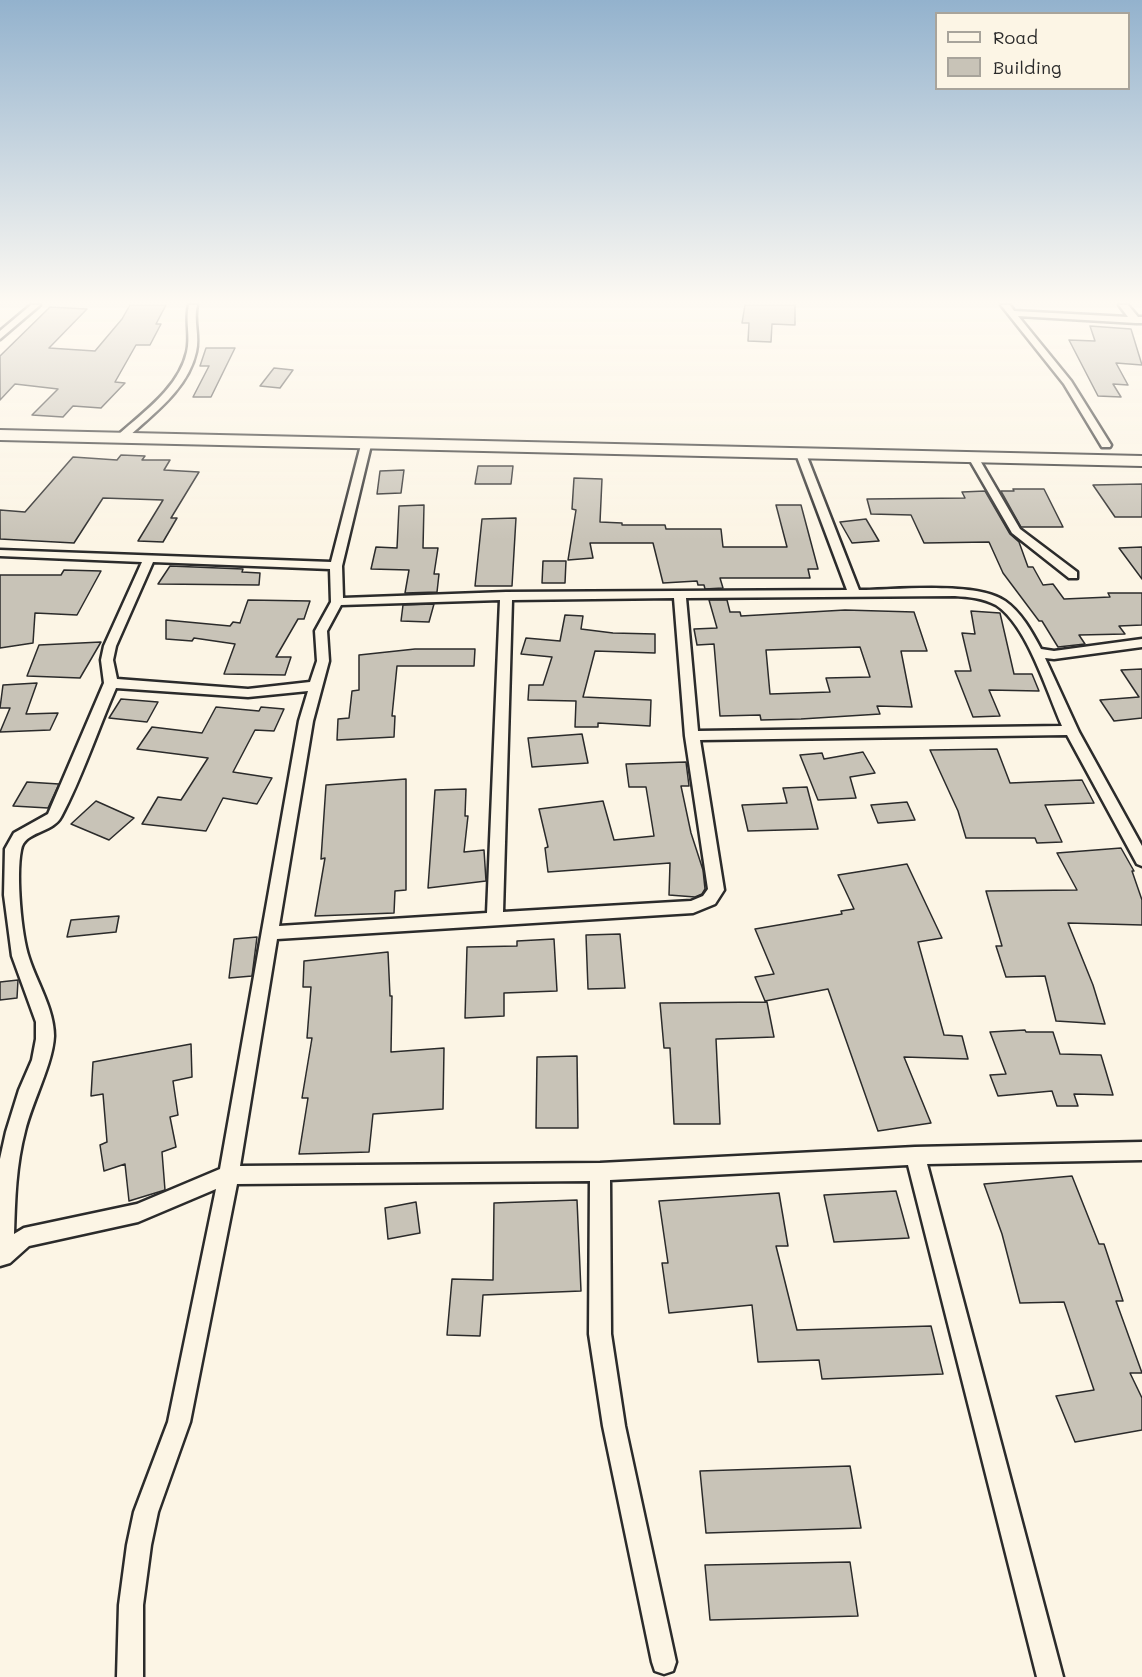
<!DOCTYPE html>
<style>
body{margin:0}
#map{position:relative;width:1142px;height:1677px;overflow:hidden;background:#fcf5e5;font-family:Mali,sans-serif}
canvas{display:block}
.legend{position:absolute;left:935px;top:12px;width:195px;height:78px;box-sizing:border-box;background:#fcf5e5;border:2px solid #a8a49b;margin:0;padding:8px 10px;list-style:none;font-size:18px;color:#2b2b2b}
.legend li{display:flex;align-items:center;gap:12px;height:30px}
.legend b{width:30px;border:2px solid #a8a49b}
</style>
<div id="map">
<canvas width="1142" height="1677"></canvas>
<ul class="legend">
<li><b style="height:8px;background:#fcf5e5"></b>Road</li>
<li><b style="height:16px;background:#c8c3b7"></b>Building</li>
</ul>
</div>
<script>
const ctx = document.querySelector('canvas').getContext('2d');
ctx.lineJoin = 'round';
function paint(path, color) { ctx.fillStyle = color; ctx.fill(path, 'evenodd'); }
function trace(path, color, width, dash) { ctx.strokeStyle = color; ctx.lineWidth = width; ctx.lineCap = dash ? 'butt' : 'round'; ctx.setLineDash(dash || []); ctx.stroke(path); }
const building = new Path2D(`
 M 130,305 L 166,305 L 156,324 L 161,324 L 150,345 L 136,345 L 115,382 L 125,383 L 101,408 L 73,406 L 63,417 L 32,415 L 58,389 L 15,384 L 0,400 L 0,356 L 50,307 L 87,309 L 49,348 L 95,351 L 122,319 Z
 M 745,305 L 795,305 L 795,325 L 772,324 L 771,342 L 748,341 L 749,323 L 742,323 Z
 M 1090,326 L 1131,329 L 1142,365 L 1116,363 L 1128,385 L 1113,384 L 1121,397 L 1098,396 L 1069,340 L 1095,341 Z
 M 206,348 L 235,348 L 211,397 L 193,397 L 209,366 L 200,366 Z
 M 274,368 L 293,370 L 280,388 L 260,386 Z
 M 121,455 L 145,456 L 142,460 L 170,460 L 164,470 L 199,472 L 171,518 L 177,518 L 163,542 L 138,541 L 163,500 L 103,498 L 74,543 L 0,539 L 0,510 L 25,512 L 73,457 L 117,460 Z
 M 478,466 L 513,466 L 511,484 L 475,484 Z
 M 404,470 L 401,493 L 377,494 L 380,471 Z
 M 574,478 L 602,479 L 600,522 L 622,523 L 622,525 L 665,525 L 666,529 L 721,529 L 723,547 L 787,547 L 776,505 L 801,505 L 818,569 L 808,569 L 810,578 L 720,578 L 723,588 L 705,589 L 704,585 L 698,585 L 697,581 L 663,583 L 653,543 L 590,543 L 593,558 L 568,560 L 576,510 L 572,509 Z
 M 1142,484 L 1142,517 L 1115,517 L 1093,485 Z
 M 1013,489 L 1044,489 L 1063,527 L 1021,527 L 1001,491 L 1014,491 Z
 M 985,491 L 1010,534 L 1019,542 L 1028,567 L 1033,567 L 1043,585 L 1053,584 L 1064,599 L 1110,597 L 1108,593 L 1142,593 L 1142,625 L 1119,626 L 1125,634 L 1079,635 L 1085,644 L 1058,647 L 1042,621 L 1039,621 L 1003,573 L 989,542 L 924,543 L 911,515 L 871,514 L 867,499 L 965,498 L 962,492 Z
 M 424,505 L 423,548 L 438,548 L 434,574 L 439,574 L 437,592 L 405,593 L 409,570 L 371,569 L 376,547 L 397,548 L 399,506 Z
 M 516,518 L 512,586 L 475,586 L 482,519 Z
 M 866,519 L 879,541 L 852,543 L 840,522 Z
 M 1142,547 L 1142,579 L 1119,548 Z
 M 543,561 L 566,561 L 565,583 L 542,583 Z
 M 170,566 L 243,569 L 242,572 L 260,573 L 259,585 L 158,584 Z
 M 64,570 L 101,571 L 77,615 L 35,613 L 33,643 L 0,648 L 0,575 L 61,575 Z
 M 248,600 L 310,601 L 304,619 L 298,619 L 276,657 L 291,657 L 285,675 L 224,674 L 235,644 L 194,638 L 192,641 L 166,639 L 166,620 L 230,626 L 233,622 L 240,623 Z
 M 709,600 L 727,600 L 730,612 L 740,612 L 741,616 L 845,610 L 914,612 L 927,651 L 901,651 L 912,707 L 877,706 L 880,714 L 801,719 L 761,720 L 760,715 L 720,716 L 714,644 L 697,645 L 694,629 L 717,628 ZM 860,647 L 870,677 L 826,678 L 830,692 L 770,694 L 766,650 Z
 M 434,604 L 429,622 L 401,621 L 403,605 Z
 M 971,611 L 1000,613 L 1014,674 L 1032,674 L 1039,691 L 989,690 L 1000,716 L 973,717 L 955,671 L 971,671 L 962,633 L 975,634 Z
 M 565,615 L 583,616 L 581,629 L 613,633 L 655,634 L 655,653 L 595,651 L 583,697 L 651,700 L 650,726 L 598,723 L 598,727 L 575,727 L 576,701 L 528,700 L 529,685 L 543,685 L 552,657 L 521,654 L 526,638 L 560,641 Z
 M 101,642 L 80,678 L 27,676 L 39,645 Z
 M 415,649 L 475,649 L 474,666 L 397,666 L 392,716 L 395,716 L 394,737 L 337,740 L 338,719 L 349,718 L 352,691 L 359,690 L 359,655 Z
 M 1142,669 L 1142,718 L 1114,721 L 1100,700 L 1139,697 L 1121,670 Z
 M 37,683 L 26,714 L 58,713 L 50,730 L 0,732 L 10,708 L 0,708 L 3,685 Z
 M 121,699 L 158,702 L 147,722 L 109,718 Z
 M 216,707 L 259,711 L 261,707 L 284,709 L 274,731 L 255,730 L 233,772 L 272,778 L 257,804 L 223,798 L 206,831 L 142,824 L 158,797 L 181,800 L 208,758 L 137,749 L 152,727 L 202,733 Z
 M 582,734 L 588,763 L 532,767 L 528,738 Z
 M 997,749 L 1010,783 L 1082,780 L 1094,803 L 1045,805 L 1062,842 L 1037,843 L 1035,838 L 966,838 L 958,811 L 930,750 Z
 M 863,752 L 875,773 L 850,777 L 856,798 L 818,800 L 800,755 L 822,753 L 824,759 Z
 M 686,762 L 689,786 L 681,786 L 691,833 L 703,870 L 705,889 L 702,894 L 695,897 L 669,895 L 670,863 L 548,872 L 545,848 L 548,847 L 539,809 L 603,801 L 614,840 L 654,836 L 646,787 L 629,787 L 626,764 Z
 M 406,779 L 406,890 L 395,891 L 394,913 L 315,916 L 325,858 L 321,859 L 326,785 Z
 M 27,782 L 59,784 L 48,808 L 13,806 Z
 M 807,787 L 818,829 L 748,831 L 742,805 L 787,803 L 783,788 Z
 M 466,789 L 465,816 L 468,816 L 464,852 L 484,850 L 486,881 L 428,888 L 435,790 Z
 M 96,801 L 134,818 L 109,840 L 71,824 Z
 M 907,802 L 915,820 L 878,823 L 871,805 Z
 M 1121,848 L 1134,871 L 1132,871 L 1142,900 L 1142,925 L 1068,923 L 1093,985 L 1105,1024 L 1056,1021 L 1045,976 L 1006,977 L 996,946 L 1002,946 L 986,891 L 1077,890 L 1057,853 Z
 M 907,864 L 942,938 L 918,942 L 944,1035 L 962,1036 L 968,1059 L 904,1057 L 931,1123 L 878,1131 L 828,989 L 765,1001 L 755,977 L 774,974 L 755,929 L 842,914 L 841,911 L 854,909 L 838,875 Z
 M 119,916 L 116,932 L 67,937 L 71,920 Z
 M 620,934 L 625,988 L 588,989 L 586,935 Z
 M 257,937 L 252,976 L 229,978 L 234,939 Z
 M 554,939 L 557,991 L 504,993 L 504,1016 L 465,1018 L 467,947 L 517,946 L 517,941 Z
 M 388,952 L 390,996 L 392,996 L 391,1052 L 444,1048 L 443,1109 L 373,1114 L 369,1152 L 299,1154 L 308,1098 L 302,1098 L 312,1038 L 307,1038 L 311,987 L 303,987 L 304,961 Z
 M 18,980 L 17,998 L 0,1000 L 0,982 Z
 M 767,1002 L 774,1037 L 716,1039 L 720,1124 L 674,1124 L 670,1048 L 664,1048 L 660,1003 Z
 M 1025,1030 L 1026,1032 L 1053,1032 L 1060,1054 L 1101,1055 L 1113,1095 L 1074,1094 L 1078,1106 L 1057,1106 L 1052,1091 L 998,1096 L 990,1075 L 1006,1074 L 990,1032 Z
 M 191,1044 L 192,1077 L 173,1081 L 178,1115 L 170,1117 L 176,1147 L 162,1152 L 165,1190 L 129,1201 L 125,1164 L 104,1171 L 100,1145 L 107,1142 L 103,1094 L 91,1096 L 93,1062 Z
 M 577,1056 L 578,1128 L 536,1128 L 537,1057 Z
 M 1072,1176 L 1099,1244 L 1104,1244 L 1123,1301 L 1116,1301 L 1142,1373 L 1130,1373 L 1142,1398 L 1142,1430 L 1075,1442 L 1056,1396 L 1094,1390 L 1064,1302 L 1020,1303 L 1002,1234 L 984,1184 Z
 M 896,1191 L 909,1238 L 834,1242 L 824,1195 Z
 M 779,1193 L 788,1246 L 776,1246 L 797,1330 L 931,1326 L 943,1374 L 822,1379 L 819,1360 L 758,1362 L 752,1305 L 669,1313 L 662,1263 L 668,1263 L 659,1201 Z
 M 577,1200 L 581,1291 L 483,1295 L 480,1336 L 447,1335 L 452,1279 L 493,1280 L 494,1203 Z
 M 416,1202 L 420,1233 L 388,1239 L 385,1208 Z
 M 850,1466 L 861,1528 L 706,1533 L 700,1471 Z
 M 850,1562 L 858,1616 L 710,1620 L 705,1565 Z`);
paint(building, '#c8c3b7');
trace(building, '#2b2b2b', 1.5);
const minor = new Path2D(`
 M 31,305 L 40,305 L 0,339 L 0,331 Z
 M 189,305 L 197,305 C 193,321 200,336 196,352 C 188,389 153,414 127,438 L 119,438 L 119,434 C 145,411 179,387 187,352 C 191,336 185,321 189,305 Z
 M 1001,305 L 1010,305 L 1014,311 L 1128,317 L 1119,305 L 1128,305 L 1138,317 L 1142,317 L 1142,323 L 1136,323 L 1018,316 L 1071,381 L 1111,445 L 1110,447 L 1102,447 L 1064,384 Z
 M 366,442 L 371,445 L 342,566 L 343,598 L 506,592 L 847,590 L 796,454 L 801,451 L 806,454 L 859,590 C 895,590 976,581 1005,601 C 1021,612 1032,632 1041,649 L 1054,651 L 1142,639 L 1142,647 L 1054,659 L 1045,658 L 1079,732 L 1142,846 L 1142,866 L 1137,864 L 1067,735 L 700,740 L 724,890 L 715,904 L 693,913 L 277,939 L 240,1166 L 600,1163 L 915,1147 L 1142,1142 L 1142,1160 L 927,1164 L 1063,1677 L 1037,1677 L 908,1165 L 610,1180 L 611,1334 L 625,1426 L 676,1662 L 673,1671 L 664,1674 L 655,1671 L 652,1662 L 603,1426 L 589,1334 L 590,1181 L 237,1184 L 190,1422 L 158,1512 L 151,1545 L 143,1605 L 143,1677 L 117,1677 L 119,1605 L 127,1545 L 134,1512 L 168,1422 L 216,1189 L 138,1222 L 29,1246 L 10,1263 L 0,1266 L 0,1159 L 6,1132 L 19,1090 L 32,1060 L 36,1039 L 36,1022 L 12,956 L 4,895 L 5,849 L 14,833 L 48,814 L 104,683 L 101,660 L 104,646 L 142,562 L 0,556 L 0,550 L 331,562 L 361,445 ZM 153,562 L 330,569 L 331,602 L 315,631 L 317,661 L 310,682 L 248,689 L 117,679 L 113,660 L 116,646 ZM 955,596 C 969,597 983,598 996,605 C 1027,625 1047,692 1062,726 L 698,731 L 686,598 ZM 674,598 L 685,736 L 708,889 L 703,896 L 691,901 L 503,912 L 512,600 ZM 500,600 L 487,913 L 279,926 L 313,721 L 329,661 L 327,631 L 341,605 ZM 116,688 L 248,697 L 308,691 L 299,721 L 220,1169 L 137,1204 L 24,1228 L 14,1234 C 15,1199 16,1165 25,1131 C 32,1102 53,1063 54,1036 C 54,1009 37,983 29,958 C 21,934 16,875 21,850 C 24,831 53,833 61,817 C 82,778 98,729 116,688 Z
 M 973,454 L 978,457 L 1020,529 L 1077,572 L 1077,578 L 1069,578 L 1012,533 L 968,457 Z`);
const primary = new Path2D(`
 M 0,430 L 1142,456 L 1142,466 L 0,440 Z`);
trace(minor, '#2b2b2b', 5);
trace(primary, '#2b2b2b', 4);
paint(minor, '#fcf5e5');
paint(primary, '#fcf5e5');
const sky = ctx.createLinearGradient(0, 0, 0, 540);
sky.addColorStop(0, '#93b2cd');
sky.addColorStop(0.56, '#fefaf3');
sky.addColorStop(1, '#fefaf300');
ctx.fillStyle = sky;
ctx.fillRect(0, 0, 1142, 540);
</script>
